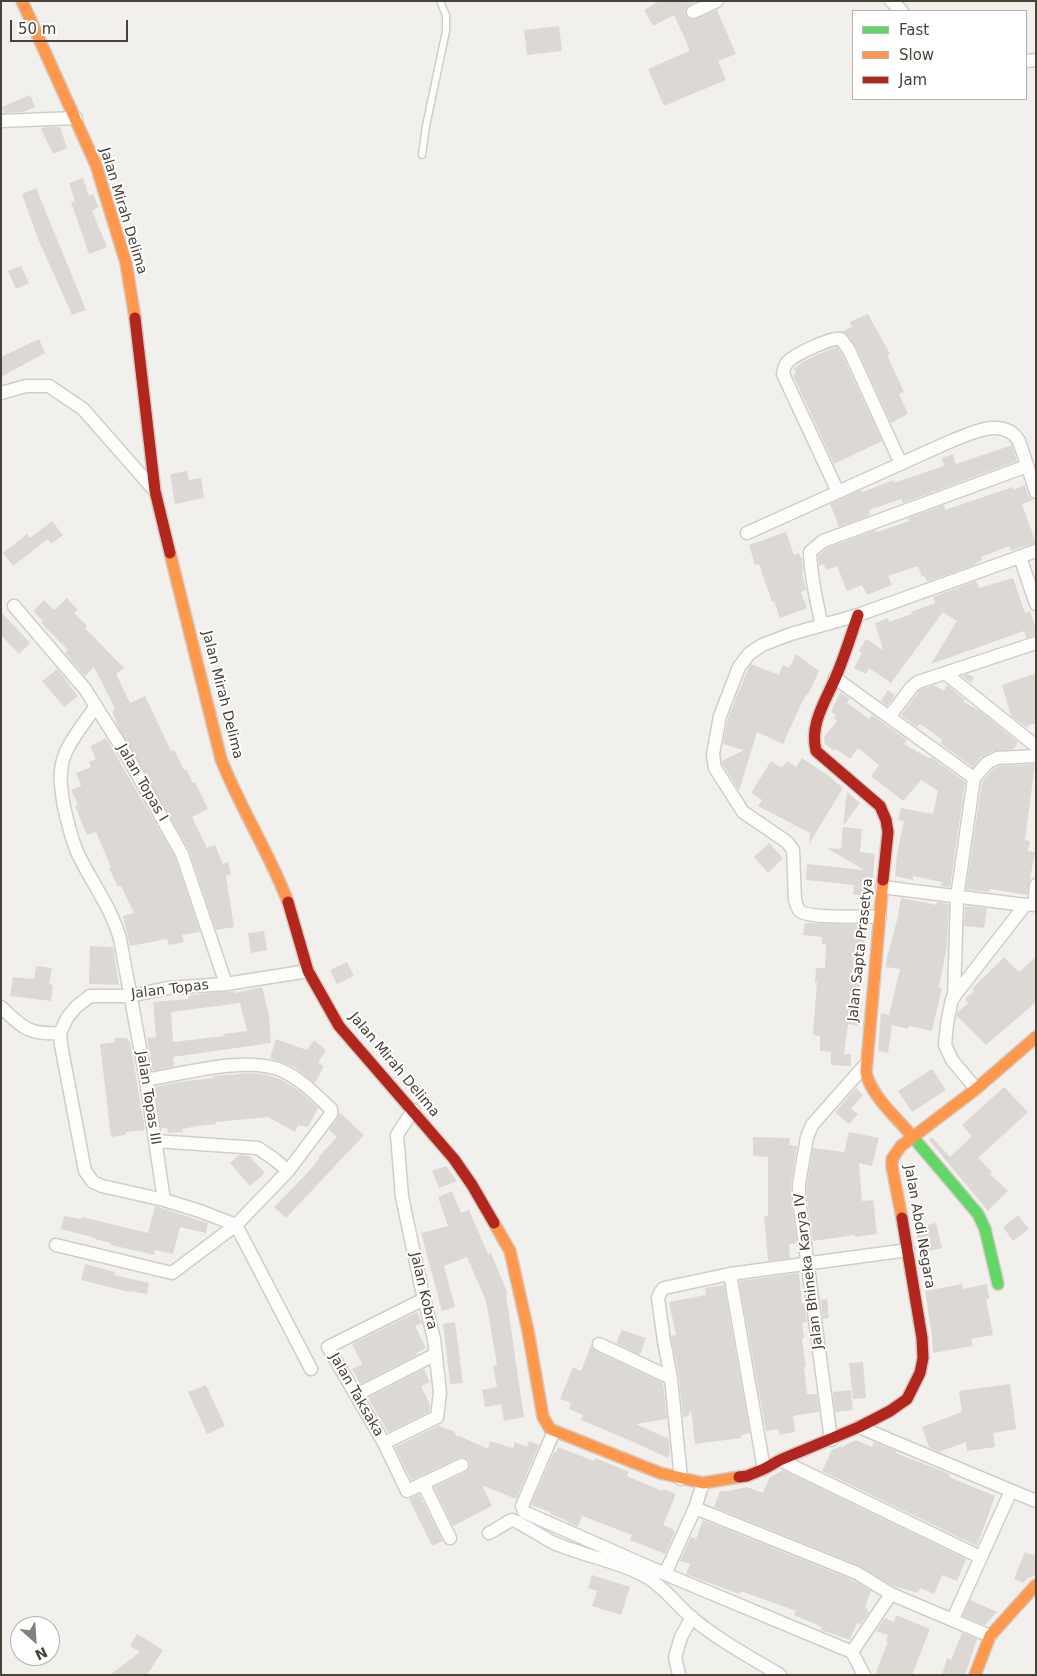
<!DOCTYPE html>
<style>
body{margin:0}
#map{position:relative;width:1037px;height:1676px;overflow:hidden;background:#f2f0ed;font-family:"DejaVu Sans",sans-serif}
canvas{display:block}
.frame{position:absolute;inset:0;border:2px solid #494238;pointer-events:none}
.legend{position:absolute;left:852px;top:10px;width:175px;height:90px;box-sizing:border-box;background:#fff;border:1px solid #b6b3af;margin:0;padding:6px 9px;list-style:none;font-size:15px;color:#494238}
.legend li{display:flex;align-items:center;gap:10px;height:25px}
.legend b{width:25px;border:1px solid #b6b3af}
.north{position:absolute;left:10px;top:1616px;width:50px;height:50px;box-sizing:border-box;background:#fff;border:1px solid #b6b3af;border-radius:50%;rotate:154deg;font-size:14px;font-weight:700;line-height:20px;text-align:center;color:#494238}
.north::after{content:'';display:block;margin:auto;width:18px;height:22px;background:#847f77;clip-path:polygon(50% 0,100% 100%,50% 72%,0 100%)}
.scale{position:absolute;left:10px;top:20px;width:118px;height:22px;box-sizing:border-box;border:2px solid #494238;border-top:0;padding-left:6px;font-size:15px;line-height:18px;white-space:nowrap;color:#494238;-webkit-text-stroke:4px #fff;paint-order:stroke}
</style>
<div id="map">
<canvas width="1037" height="1676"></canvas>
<div class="frame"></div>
<ul class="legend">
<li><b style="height:6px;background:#63d668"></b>Fast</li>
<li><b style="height:6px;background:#ff974d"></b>Slow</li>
<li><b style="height:6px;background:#b3261e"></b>Jam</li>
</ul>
<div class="north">N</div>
<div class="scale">50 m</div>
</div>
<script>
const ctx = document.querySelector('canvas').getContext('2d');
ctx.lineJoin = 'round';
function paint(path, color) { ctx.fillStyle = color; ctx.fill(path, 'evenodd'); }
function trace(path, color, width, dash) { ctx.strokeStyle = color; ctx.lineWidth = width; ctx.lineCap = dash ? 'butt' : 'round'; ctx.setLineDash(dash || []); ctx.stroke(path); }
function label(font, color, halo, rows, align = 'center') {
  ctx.font = font + ' "DejaVu Sans",sans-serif'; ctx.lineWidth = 4; ctx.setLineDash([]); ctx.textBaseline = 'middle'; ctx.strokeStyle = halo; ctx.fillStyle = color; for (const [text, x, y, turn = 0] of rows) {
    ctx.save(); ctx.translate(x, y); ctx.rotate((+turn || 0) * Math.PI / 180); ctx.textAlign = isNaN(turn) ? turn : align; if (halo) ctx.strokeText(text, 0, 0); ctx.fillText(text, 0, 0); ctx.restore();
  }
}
paint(new Path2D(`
 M 659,1 L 697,1 L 689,5 L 685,11 L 686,16 L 692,20 L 717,10 L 736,54 L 718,61 L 726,80 L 664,106 L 648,69 L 689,51 L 689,48 L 674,15 L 653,26 L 644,10 Z
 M 559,26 L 562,51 L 527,55 L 524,30 Z
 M 30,95 L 35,107 L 23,112 L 4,113 L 2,107 Z
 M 45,127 L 60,127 L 67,148 L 53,154 L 41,129 Z
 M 83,178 L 89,196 L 93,194 L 98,207 L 92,211 L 107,247 L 89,254 L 71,202 L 75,201 L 69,183 Z
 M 36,188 L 86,310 L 72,315 L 38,239 L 22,194 Z
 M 21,266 L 29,283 L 16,289 L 8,271 Z
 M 868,314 L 890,354 L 887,355 L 904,392 L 899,394 L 908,414 L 891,423 L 856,347 L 843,331 L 852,327 L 850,322 Z
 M 39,339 L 45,353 L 1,377 L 1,357 Z
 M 837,347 L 842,354 L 882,441 L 834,464 L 793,375 L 796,373 L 794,368 L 801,363 L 816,355 Z
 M 1012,445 L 1017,461 L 903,503 L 901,499 L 869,510 L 870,515 L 839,527 L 830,504 L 861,490 L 862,492 L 894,480 L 894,483 L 944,466 L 942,458 L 953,454 L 956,464 Z
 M 187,471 L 189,480 L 201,478 L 204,498 L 175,504 L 170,474 Z
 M 1025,485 L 1028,495 L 1033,500 L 1022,504 L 1036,543 L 1011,551 L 1009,546 L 981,557 L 982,560 L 971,566 L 927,582 L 924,575 L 922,577 L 918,566 L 888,576 L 892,585 L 867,595 L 862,585 L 847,591 L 837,566 L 826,570 L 824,564 L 819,566 L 818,556 L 827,548 L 876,530 L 877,532 L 909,521 L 908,518 L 944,505 L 945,510 L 1013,487 L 1013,490 Z
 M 52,521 L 63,535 L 51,544 L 48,539 L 13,566 L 3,553 L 27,534 L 30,538 Z
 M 786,532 L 794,555 L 799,553 L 801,558 L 802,557 L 803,571 L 802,572 L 806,590 L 801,592 L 807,608 L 780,618 L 774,601 L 772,602 L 759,564 L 755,565 L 749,545 Z
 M 1013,578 L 1025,613 L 1030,611 L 1036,629 L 1036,635 L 1026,638 L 1024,631 L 931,664 L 957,621 L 943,612 L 891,683 L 869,668 L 866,674 L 854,668 L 862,653 L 859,651 L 866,639 L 883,650 L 875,623 L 888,618 L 889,622 L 912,614 L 911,612 L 935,603 L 933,597 L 976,581 L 979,588 Z
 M 67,598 L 78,610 L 74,613 L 87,626 L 85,628 L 124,668 L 116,674 L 130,703 L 145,696 L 171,751 L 174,750 L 184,770 L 186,769 L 193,783 L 195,782 L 208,809 L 192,817 L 207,848 L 215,845 L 223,864 L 228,862 L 231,874 L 226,876 L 234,927 L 216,930 L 189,850 L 118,727 L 112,711 L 115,709 L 94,667 L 85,676 L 65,653 L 68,650 L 41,623 L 43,621 L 33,611 L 44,600 L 54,610 Z
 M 1,612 L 30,643 L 19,654 L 1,635 Z
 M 796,654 L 819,671 L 808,695 L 807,694 L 802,702 L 783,744 L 757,732 L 739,791 L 723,765 L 722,761 L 744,750 L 723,744 L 728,718 L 748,669 L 751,664 L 779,675 L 783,665 L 789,668 Z
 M 57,669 L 78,696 L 64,707 L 42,681 Z
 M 1036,673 L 1036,723 L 1029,725 L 1027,728 L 1011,716 L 1002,685 Z
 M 968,674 L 974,677 L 971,683 L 962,676 Z
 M 934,685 L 944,691 L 947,685 L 965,700 L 964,702 L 980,711 L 1018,742 L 1014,749 L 993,751 L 981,757 L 973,767 L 940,743 L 942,740 L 933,733 L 920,724 L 917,727 L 901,715 L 917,694 L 922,689 Z
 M 888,690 L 895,695 L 887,706 L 881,701 Z
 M 840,692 L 850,699 L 847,703 L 869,719 L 872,715 L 907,740 L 904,744 L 930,759 L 931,757 L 965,782 L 950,887 L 941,886 L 942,882 L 913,876 L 913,880 L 895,876 L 897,854 L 904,821 L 898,820 L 901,808 L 933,814 L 938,791 L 921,780 L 903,801 L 871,776 L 879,765 L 858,748 L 850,759 L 836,749 L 834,751 L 825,744 L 824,737 L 837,721 L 834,718 L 836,715 L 831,712 Z
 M 106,738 L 175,857 L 200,932 L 182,935 L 184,942 L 169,945 L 167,939 L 130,946 L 123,916 L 134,913 L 121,886 L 118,887 L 109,868 L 111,867 L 96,832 L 87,835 L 75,806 L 78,805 L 71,790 L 81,786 L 76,773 L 91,767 L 89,762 L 96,759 L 90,746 Z
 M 802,758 L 829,776 L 843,788 L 809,844 L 810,833 L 758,806 L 762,800 L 751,793 L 771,761 L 782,768 L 787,761 L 796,767 Z
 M 1035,764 L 1025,840 L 1030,841 L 1028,851 L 1035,852 L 1027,895 L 990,889 L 989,892 L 966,889 L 982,782 L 992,770 L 999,766 Z
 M 847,792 L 860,803 L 843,826 Z
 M 843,827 L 862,829 L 860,852 L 875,854 L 871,897 L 853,894 L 854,885 L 806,880 L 807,864 L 864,870 L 827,848 L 841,849 Z
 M 769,843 L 783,858 L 768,873 L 754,857 Z
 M 901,898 L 937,905 L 937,902 L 949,904 L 947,946 L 939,987 L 942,988 L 932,1031 L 909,1026 L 908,1029 L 892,1025 L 888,1053 L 878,1051 L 881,1013 L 889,1015 L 900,969 L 886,967 L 887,957 L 899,913 L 898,913 Z
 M 965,906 L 987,908 L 984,928 L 964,926 Z
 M 805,923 L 866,925 L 858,1005 L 858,1007 L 861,1008 L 859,1026 L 848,1024 L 844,1054 L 851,1054 L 851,1066 L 831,1065 L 831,1052 L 820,1051 L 820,1036 L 813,1035 L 817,982 L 815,982 L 816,968 L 825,968 L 826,944 L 822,944 L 822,937 L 803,935 Z
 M 264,931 L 267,950 L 251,953 L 248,933 Z
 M 90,946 L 113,947 L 119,985 L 89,984 Z
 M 1004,957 L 1019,972 L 1036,957 L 1036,1002 L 986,1045 L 957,1016 L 957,1013 L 968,1003 L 965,999 L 974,991 L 972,989 Z
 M 347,962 L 354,976 L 337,984 L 330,970 Z
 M 36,966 L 52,968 L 49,984 L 53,985 L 51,1001 L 10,996 L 13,977 L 34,979 Z
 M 262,987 L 269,1015 L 271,1043 L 173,1057 L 174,1066 L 153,1071 L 147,1038 L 156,1037 L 153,1002 L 188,999 L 188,996 L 209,993 L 235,991 L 235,993 ZM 240,1003 L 247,1031 L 224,1034 L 224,1036 L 173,1042 L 171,1012 Z
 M 115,1038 L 127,1038 L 128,1041 L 130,1041 L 145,1130 L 126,1132 L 126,1135 L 111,1137 L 100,1044 L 115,1042 Z
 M 276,1039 L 307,1050 L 314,1040 L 326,1050 L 318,1063 L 324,1066 L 315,1083 L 294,1067 L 270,1058 Z
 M 932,1069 L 946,1090 L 912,1112 L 898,1091 Z
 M 252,1073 L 267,1075 L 280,1079 L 298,1090 L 318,1108 L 308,1127 L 298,1125 L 295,1132 L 268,1117 L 216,1122 L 216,1124 L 198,1126 L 182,1129 L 183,1132 L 168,1133 L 167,1128 L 161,1128 L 155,1087 L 179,1082 L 213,1078 L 213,1076 Z
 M 1004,1087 L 1028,1112 L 978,1158 L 992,1172 L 990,1174 L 1008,1191 L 988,1211 L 929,1140 L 932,1137 L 950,1157 L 972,1136 L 962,1125 Z
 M 856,1088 L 863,1095 L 851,1109 L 858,1114 L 849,1124 L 835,1112 Z
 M 339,1112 L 364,1135 L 286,1218 L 274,1207 L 310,1170 L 319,1159 L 318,1158 L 337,1137 L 329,1130 L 337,1119 Z
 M 849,1132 L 879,1138 L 872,1166 L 859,1163 L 862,1201 L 873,1200 L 877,1234 L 855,1237 L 855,1235 L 813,1241 L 807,1199 L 807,1185 L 813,1148 L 844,1152 Z
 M 753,1137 L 790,1138 L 789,1145 L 797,1146 L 791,1184 L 791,1201 L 797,1243 L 789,1244 L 790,1258 L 768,1261 L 764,1216 L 768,1216 L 768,1157 L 753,1156 Z
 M 239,1155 L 249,1156 L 265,1173 L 250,1186 L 230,1163 Z
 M 446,1166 L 457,1181 L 439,1188 L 432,1171 Z
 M 452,1191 L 461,1213 L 469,1210 L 488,1254 L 491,1253 L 508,1294 L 506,1295 L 524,1417 L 504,1421 L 501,1404 L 485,1407 L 482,1390 L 497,1387 L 493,1366 L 497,1365 L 486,1301 L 467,1257 L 444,1266 L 455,1307 L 442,1311 L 421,1233 L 448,1226 L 438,1197 Z
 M 155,1206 L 208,1223 L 206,1233 L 180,1227 L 173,1254 L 155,1250 L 154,1255 L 111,1245 L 111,1243 L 95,1239 L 95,1238 L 61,1229 L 64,1216 L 81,1219 L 82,1217 L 148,1233 Z
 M 1018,1215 L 1029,1229 L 1013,1241 L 1003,1227 Z
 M 936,1223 L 942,1248 L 921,1253 L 915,1228 Z
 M 85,1264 L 115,1272 L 114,1275 L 149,1283 L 147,1294 L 129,1291 L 129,1292 L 81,1280 Z
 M 799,1273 L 802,1303 L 804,1303 L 807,1322 L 802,1323 L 804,1338 L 802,1339 L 806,1366 L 804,1367 L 807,1394 L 817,1394 L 819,1412 L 793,1416 L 795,1432 L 779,1435 L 779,1429 L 766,1431 L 739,1281 Z
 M 962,1284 L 963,1289 L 987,1284 L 989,1299 L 986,1299 L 993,1335 L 971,1339 L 973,1346 L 933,1353 L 932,1336 L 925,1291 Z
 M 724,1285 L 750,1433 L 741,1435 L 741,1438 L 695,1444 L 691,1410 L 688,1416 L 683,1417 L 679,1377 L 671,1336 L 676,1335 L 669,1302 L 706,1295 L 705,1288 Z
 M 827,1299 L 829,1318 L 823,1319 L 821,1300 Z
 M 417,1312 L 422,1323 L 415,1326 L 426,1348 L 416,1353 L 417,1355 L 360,1384 L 352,1369 L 362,1364 L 352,1344 Z
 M 455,1322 L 463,1383 L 450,1384 L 443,1324 Z
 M 622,1330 L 646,1338 L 640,1355 L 616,1343 Z
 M 591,1345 L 596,1351 L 663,1383 L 667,1419 L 636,1424 L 669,1439 L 670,1453 L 668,1458 L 631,1441 L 581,1420 L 583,1415 L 569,1409 L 571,1403 L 560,1399 L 573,1367 L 581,1371 Z
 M 863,1362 L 866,1398 L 853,1399 L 849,1363 Z
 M 424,1369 L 430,1382 L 421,1386 L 430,1405 L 429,1412 L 388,1432 L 368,1398 Z
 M 1010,1384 L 1016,1429 L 993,1433 L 995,1447 L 967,1451 L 966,1442 L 939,1452 L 929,1447 L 922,1427 L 962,1412 L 959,1391 Z
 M 206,1385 L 225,1426 L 207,1434 L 188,1392 Z
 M 851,1390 L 853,1410 L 835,1412 L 833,1392 Z
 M 440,1425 L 441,1427 L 454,1431 L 457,1438 L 457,1435 L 488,1449 L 490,1441 L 513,1448 L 515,1442 L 527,1447 L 529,1441 L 539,1445 L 516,1499 L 482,1485 L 492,1506 L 453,1526 L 434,1487 L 466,1472 L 470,1466 L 469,1461 L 463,1457 L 459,1458 L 411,1480 L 395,1447 Z
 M 856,1440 L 872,1447 L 874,1442 L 896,1451 L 896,1453 L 950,1474 L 949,1477 L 995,1496 L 977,1546 L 822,1471 L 832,1450 L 841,1446 L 843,1447 L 845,1445 Z
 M 558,1447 L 594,1461 L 595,1458 L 629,1472 L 627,1476 L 662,1491 L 663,1489 L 676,1494 L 663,1525 L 674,1530 L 673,1531 L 675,1532 L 665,1554 L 630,1540 L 632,1535 L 582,1516 L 578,1527 L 565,1521 L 566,1520 L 550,1514 L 551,1512 L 531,1505 L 554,1452 L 556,1452 Z
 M 783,1470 L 966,1559 L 957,1581 L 942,1575 L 934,1594 L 920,1588 L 918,1593 L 900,1588 L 893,1586 L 860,1566 L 714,1507 L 720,1491 L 729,1491 L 747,1487 L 763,1493 L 769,1478 Z
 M 419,1494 L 443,1541 L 432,1546 L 409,1499 Z
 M 703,1520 L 853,1580 L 871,1591 L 865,1607 L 868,1608 L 867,1611 L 869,1612 L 861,1624 L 857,1623 L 850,1640 L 821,1630 L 822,1627 L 794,1615 L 796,1611 L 741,1591 L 740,1594 L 709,1583 L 686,1574 L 690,1564 L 680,1561 L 691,1537 L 696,1539 Z
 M 1025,1552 L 1036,1556 L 1036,1575 L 1028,1578 L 1023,1583 L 1014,1579 Z
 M 592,1575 L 630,1587 L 621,1615 L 592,1606 L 597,1591 L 588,1588 Z
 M 970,1600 L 997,1612 L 985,1625 L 963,1616 Z
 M 896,1615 L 930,1629 L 912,1675 L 875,1675 L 888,1641 L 886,1641 L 888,1635 L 876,1631 L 885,1618 L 894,1622 Z
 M 962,1633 L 977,1639 L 965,1675 L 942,1675 L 947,1658 L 951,1660 Z
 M 137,1634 L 163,1650 L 147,1675 L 110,1675 L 140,1652 L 130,1646 Z`), '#dcd9d5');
const lane = new Path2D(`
 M 422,155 L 426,126 L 446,31 L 446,15 L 440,1`);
const street = new Path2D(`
 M 891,1 L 902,11
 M 693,12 L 717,1
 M 1026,61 L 1036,60
 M 1,121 L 76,118
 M 1,393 L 26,386 L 49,386 L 83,409 L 155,491
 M 838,492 L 783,374 C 784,370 784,366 787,363 C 792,355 832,337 841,339 L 849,350 L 901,464
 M 747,533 L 951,441 C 972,433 1004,416 1019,441 L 1036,492
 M 1020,557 L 1036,604
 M 14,606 L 85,689 L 126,754 L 182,854 L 226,984
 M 822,625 C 816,601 811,577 810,552 L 823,541 L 1027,466
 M 945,673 L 1036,746
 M 835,678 L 974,778
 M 96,706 C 85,722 72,737 65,754 C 58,771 61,789 64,807 C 68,823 71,839 78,854 C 92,883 111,907 120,939 L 146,1080 L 164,1200
 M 889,717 L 911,688 L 918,682 L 1036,643
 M 882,887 L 1025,905 L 1036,904
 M 1034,905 L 1036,885
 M 880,917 C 865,916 809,919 800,911 C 797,908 796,904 795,900 L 793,850 L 787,842 L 743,812 L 715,768 L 713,754 L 720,716 L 739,667 L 749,654 L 762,645 L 791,634 L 858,615 L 1036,551
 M 308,971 L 226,984 L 168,988 L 130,996 L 90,996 L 76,1007 L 67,1018 L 60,1033 L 61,1045 L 85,1171 L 93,1182 L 102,1186 L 164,1200 L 200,1211 L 236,1225 L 311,1369
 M 954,997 L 957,897 L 974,778 L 987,763 L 997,758 L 1036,756
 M 1,1007 C 23,1028 29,1035 60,1033
 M 976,1089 L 952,1060 L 945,1045 L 947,1024 L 952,999 L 1025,905
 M 155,1141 L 258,1148 L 274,1159 L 288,1171
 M 56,1245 L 172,1273 L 236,1225 L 288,1171 L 331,1114 L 331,1109 C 316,1095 302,1080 283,1071 C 249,1055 182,1074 146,1080
 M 730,1274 L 764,1469
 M 424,1299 L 328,1347 L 384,1443 L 407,1491 L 462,1465
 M 599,1344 L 671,1378
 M 356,1395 L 436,1354
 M 859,1427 L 1036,1501
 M 554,1431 L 522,1506 L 524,1512 L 665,1574 L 852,1652 L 864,1675
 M 831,1440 L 799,1200 L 799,1184 L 807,1137 L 812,1125 L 866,1064
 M 384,1443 L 437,1417 L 440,1393 L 434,1339 L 421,1286 L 402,1197 L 397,1135 L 413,1110
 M 780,1460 L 980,1557
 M 681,1479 L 671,1378 L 664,1341 L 658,1298 L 660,1293 L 664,1288 L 730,1274 L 908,1250
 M 423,1483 L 450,1538
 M 695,1508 L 857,1573 L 891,1594 L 990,1636
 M 489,1533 C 494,1531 508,1521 512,1520 C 516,1520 546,1539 552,1542 C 582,1556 616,1560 645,1576 C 663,1586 676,1604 691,1617 C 718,1640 750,1657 780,1675
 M 665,1574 L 695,1508 L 703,1483
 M 953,1619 L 1011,1491
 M 852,1652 L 891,1594
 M 679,1675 L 675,1657 L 681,1637 L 692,1617`);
const fast = new Path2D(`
 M 912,1136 L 978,1214 L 985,1229 L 998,1284`);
const slow = new Path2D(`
 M 22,1 L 96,165 L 126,263 L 135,318
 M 170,553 L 221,759 C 240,808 269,852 288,902
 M 883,880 L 866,1072 C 870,1095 898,1119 912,1136
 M 902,1218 L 892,1167 L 892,1159 L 901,1146 L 976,1089 L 1036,1037
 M 494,1223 L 510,1251 L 528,1331 L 543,1417 L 550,1429 L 660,1473 L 703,1483 L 739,1477
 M 975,1675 L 990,1636 L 1036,1585`);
const jam = new Path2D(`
 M 135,318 L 155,491 L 170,553
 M 858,615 C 851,635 845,655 837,674 C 827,699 809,723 816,751 L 880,806 L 886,820 L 888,832 L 883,880
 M 288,902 L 308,971 L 339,1026 L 454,1159 L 472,1185 L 494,1223
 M 739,1477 L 747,1476 L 764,1469 L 780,1460 L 859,1427 L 890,1411 L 907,1399 L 920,1373 L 923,1358 L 922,1338 L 902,1218`);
trace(lane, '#d0ceca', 9);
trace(street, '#d0ceca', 15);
trace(fast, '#d2cdc3', 14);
trace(slow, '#d2cdc3', 14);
trace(jam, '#d2cdc3', 14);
trace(lane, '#fdfdfc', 6);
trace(street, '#fdfdfc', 12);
trace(fast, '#63d668', 11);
trace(slow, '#ff974d', 11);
trace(jam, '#b3261e', 11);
label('14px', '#494238', '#fff', [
 ["Jalan Mirah Delima",123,211,73],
 ["Jalan Mirah Delima",222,695,76],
 ["Jalan Topas I",142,783,60],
 ["Jalan Sapta Prasetya",861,950,-84],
 ["Jalan Topas",170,990,-7],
 ["Jalan Mirah Delima",394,1065,50],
 ["Jalan Topas III",148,1098,81],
 ["Jalan Abdi Negara",919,1227,80],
 ["Jalan Bhineka Karya IV",809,1271,-97],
 ["Jalan Kobra",423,1291,77],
 ["Jalan Taksaka",356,1395,60]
]);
</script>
